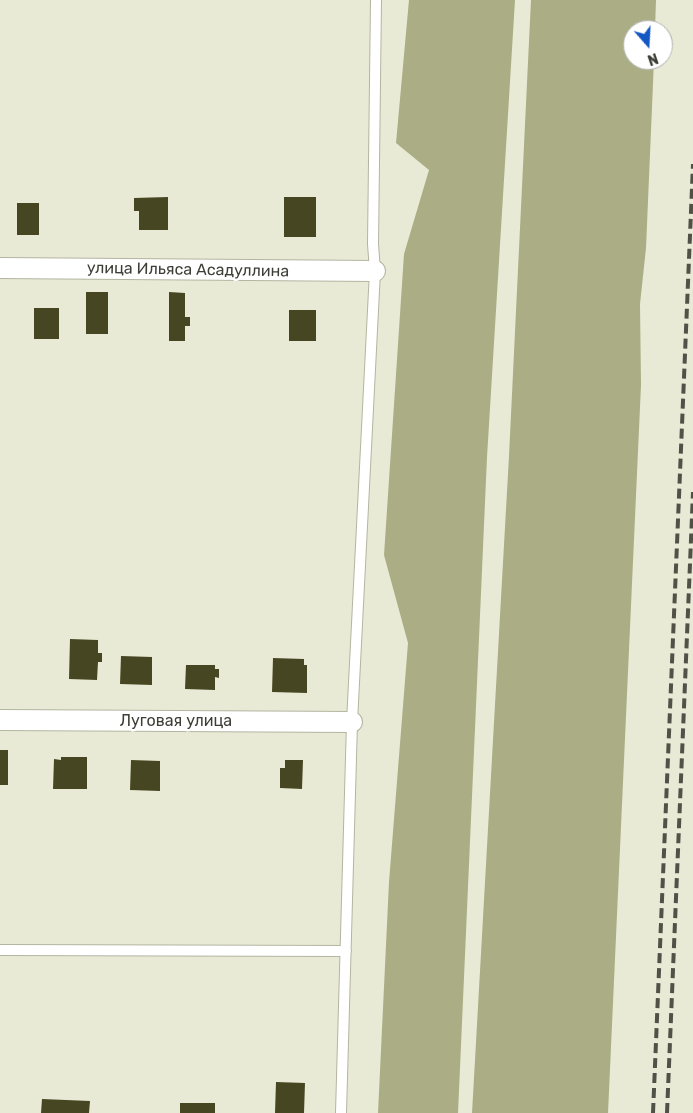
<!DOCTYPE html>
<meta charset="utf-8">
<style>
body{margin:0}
#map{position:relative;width:693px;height:1113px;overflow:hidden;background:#e8ead5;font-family:Rubik,sans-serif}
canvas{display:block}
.north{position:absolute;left:623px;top:20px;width:50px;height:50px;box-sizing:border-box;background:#fff;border:1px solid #b1b2af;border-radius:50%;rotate:161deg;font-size:14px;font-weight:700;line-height:20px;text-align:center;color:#3d3e36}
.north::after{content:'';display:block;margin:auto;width:18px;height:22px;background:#1358c2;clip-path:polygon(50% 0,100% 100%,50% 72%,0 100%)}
</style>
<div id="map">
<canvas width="693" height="1113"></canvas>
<div class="north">N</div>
</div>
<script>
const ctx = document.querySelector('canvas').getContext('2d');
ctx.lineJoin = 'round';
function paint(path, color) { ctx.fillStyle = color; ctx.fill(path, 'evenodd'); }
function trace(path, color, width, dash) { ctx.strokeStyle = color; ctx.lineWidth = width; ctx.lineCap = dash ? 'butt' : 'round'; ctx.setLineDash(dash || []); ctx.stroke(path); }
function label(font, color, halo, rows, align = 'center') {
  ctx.font = font + ' Rubik,sans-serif'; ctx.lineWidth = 5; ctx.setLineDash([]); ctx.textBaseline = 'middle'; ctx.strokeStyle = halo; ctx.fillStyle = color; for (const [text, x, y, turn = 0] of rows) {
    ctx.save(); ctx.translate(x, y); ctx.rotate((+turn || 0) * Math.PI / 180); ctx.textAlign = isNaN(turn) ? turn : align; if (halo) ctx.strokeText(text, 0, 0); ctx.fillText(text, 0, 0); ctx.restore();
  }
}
paint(new Path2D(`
 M 409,0 L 515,0 L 487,457 L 458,1113 L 378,1113 L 389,882 L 408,643 L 384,555 L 404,254 L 429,170 L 396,143 Z
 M 531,0 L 656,0 L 655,30 L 633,30 L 633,60 L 654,60 L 646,248 L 640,304 L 641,385 L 608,1113 L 472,1113 L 509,456 Z`), '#abad85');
paint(new Path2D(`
 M 168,197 L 168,230 L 139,230 L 139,211 L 134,211 L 134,198 Z
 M 284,197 L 316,197 L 316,237 L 284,237 Z
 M 17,203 L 39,203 L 39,235 L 17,235 Z
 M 86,292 L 108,292 L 108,334 L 86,334 Z
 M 169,292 L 185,293 L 185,317 L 190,317 L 190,326 L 185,326 L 185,341 L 169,341 Z
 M 34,308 L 59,308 L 59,339 L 34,339 Z
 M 289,310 L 316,310 L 316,341 L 289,341 Z
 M 70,639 L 98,640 L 98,653 L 102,653 L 102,662 L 98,662 L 97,680 L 69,679 Z
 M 121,656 L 152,657 L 152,685 L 120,684 Z
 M 273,658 L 304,659 L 304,665 L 307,665 L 307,693 L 272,692 Z
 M 186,665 L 215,665 L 215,669 L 219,669 L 219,678 L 215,677 L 215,690 L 185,689 Z
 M 0,750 L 8,750 L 8,785 L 0,785 Z
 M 61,757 L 87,757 L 87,789 L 53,789 L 54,759 L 61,760 Z
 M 131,760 L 160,761 L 160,791 L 130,790 Z
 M 285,760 L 303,760 L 302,789 L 280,788 L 280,768 L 285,768 Z
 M 276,1082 L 305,1083 L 304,1113 L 275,1113 Z
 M 42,1099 L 90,1101 L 89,1113 L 41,1113 Z
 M 180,1103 L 215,1103 L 215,1113 L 180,1113 Z`), '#464722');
const lane = new Path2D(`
 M 0,950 L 346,951
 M 341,1113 L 352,722 L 375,271 L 373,244 L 376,0`);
const street = new Path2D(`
 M 0,268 L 375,271
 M 0,720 L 352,722`);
trace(lane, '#b4b5a1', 12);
trace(street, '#b4b5a1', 22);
trace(lane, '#fff', 10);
trace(street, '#fff', 20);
trace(new Path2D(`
 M 653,1113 L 693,164
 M 667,1113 L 693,492`), '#505147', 4, [10, 5]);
label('16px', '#3d3e36', '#fff', [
 ["улица Ильяса Асадуллина",188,270,1],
 ["Луговая улица",176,721]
]);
</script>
